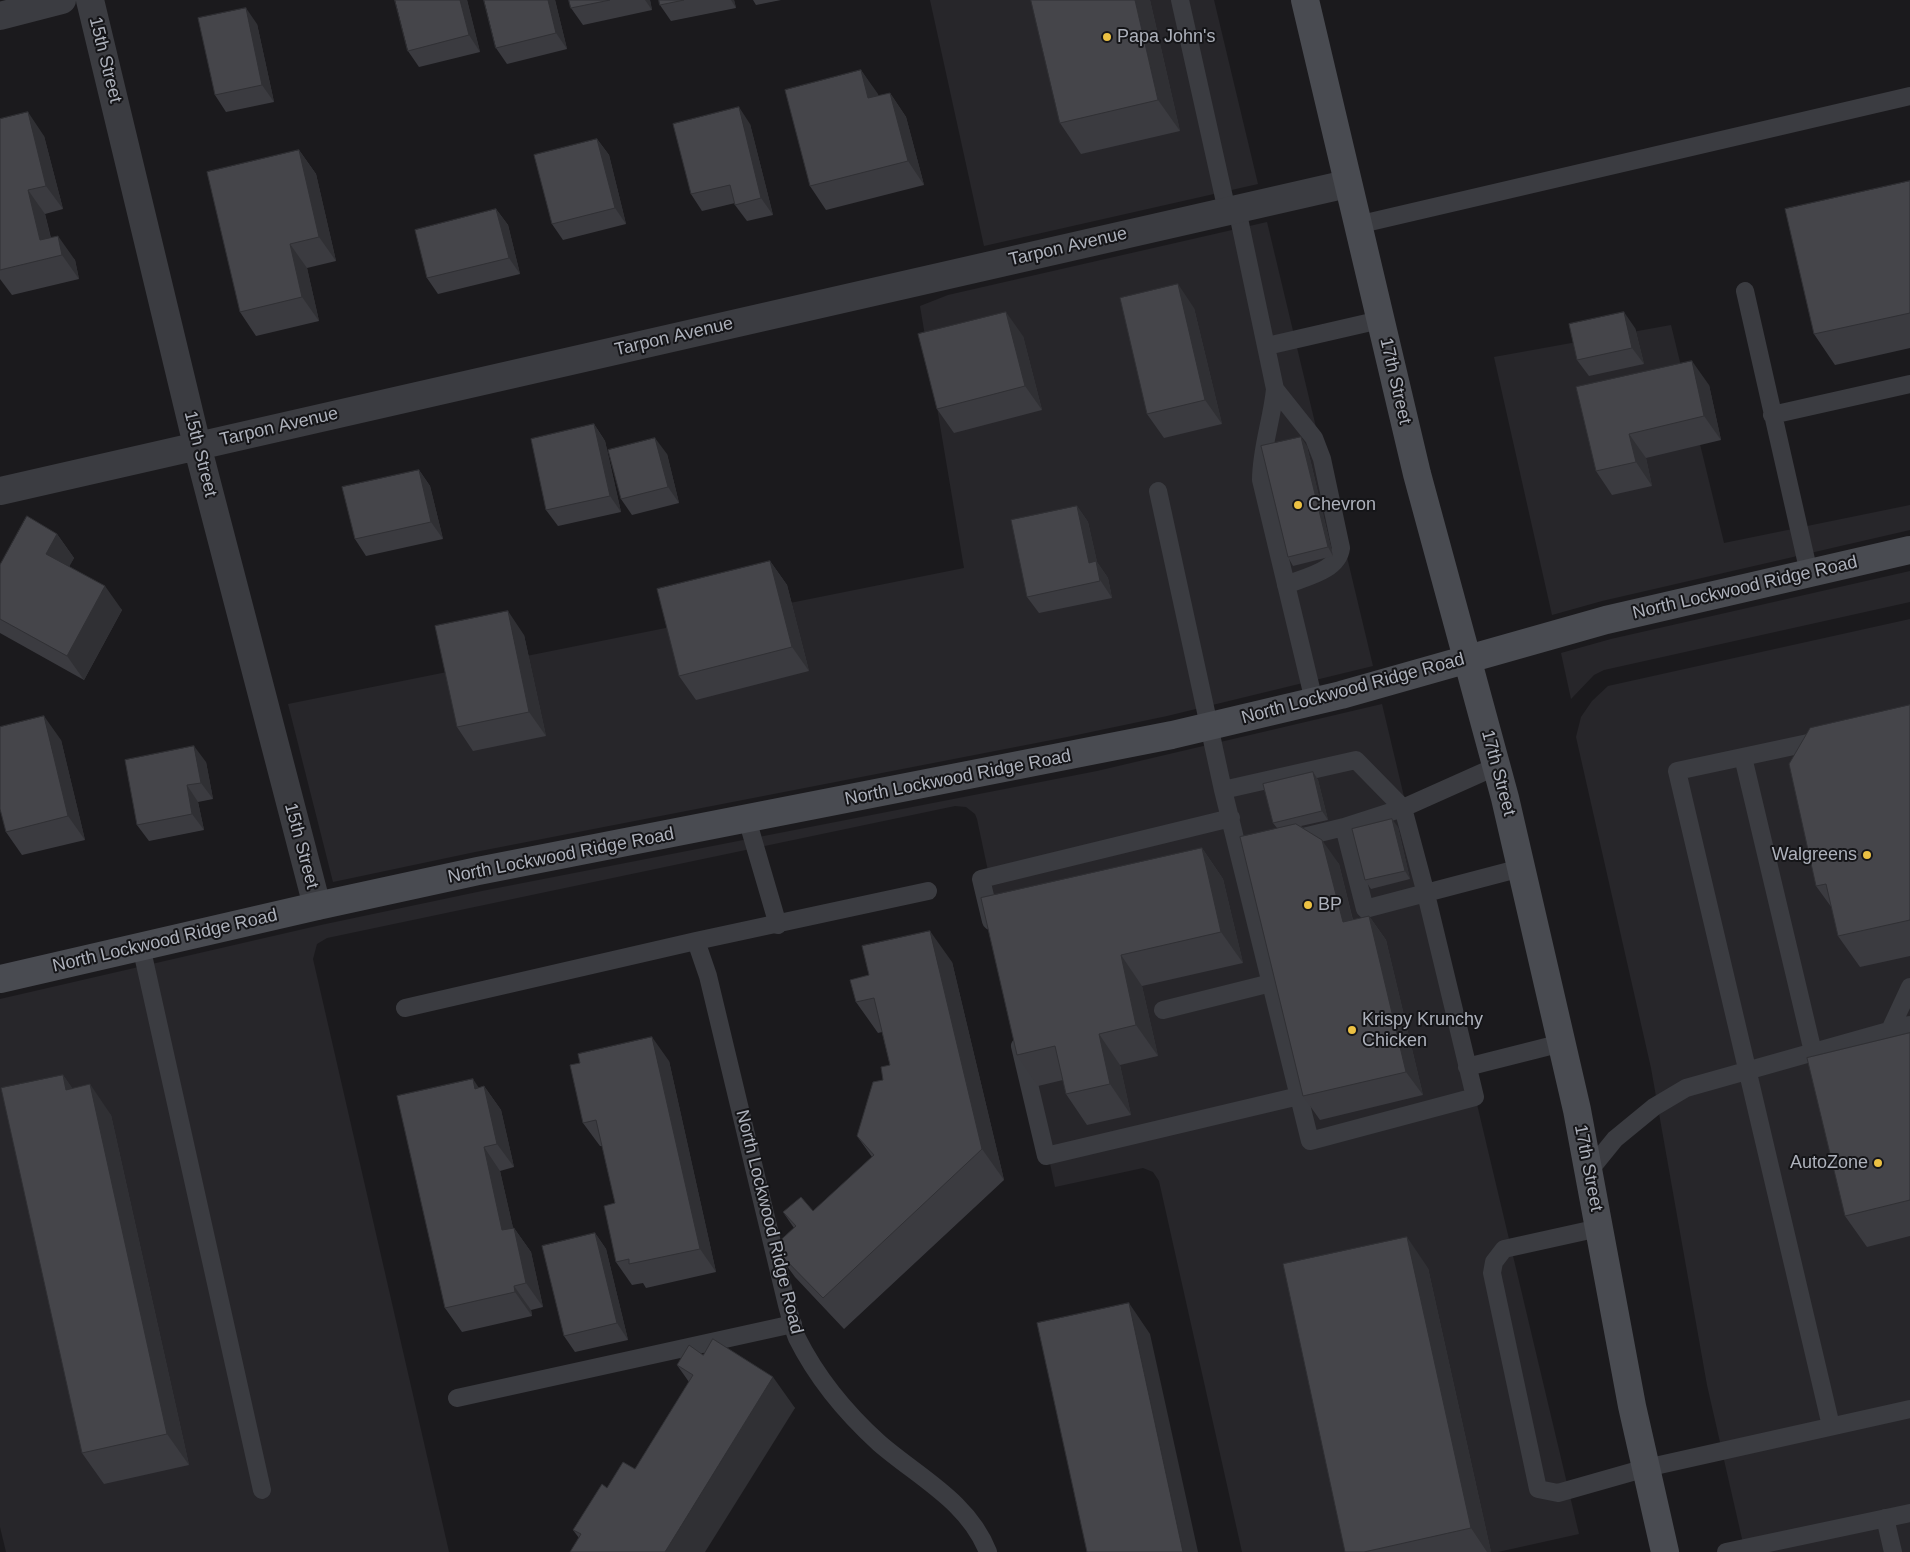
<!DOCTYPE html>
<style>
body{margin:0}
canvas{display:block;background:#1b1a1d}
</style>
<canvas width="1910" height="1552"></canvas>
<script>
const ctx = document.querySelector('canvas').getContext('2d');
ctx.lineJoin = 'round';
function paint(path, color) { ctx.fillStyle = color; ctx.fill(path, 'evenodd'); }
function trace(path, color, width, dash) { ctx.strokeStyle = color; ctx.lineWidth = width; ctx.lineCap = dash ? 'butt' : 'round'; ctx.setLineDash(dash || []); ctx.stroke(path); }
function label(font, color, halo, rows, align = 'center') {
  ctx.font = font + ' Helvetica,sans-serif'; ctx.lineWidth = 4; ctx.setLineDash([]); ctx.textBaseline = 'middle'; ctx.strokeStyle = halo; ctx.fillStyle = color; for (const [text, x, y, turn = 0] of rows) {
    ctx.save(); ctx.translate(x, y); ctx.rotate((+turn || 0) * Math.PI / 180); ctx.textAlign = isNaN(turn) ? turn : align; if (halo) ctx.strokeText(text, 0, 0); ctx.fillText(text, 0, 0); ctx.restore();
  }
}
paint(new Path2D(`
 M 930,0 L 1214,0 L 1258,184 L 984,246 Z
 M 1267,222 L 1373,666 L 1167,716 L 1067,737 L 475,852 L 333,882 L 288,704 L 964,568 L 920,306 L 948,295 Z
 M 1671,325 L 1724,543 L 1910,505 L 1910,530 L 1602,601 L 1552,615 L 1494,357 Z
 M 1910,571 L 1910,602 L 1604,670 L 1594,675 L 1571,699 L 1561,653 L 1611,639 Z
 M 1910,619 L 1910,1552 L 1745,1552 L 1707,1385 L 1651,1068 L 1576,737 L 1581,717 L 1592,701 L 1608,686 Z
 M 1382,704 L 1579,1534 L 1498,1552 L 1242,1552 L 1159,1181 L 1153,1172 L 1143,1168 L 1055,1187 L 977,819 L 975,814 L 966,807 L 955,806 L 327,938 L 317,944 L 313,959 L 449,1552 L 6,1552 L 0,1527 L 0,999 L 321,925 L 482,891 L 1097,771 Z`), '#27262a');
trace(new Path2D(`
 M 1180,0 L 1227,211
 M 1237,209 L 1275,389 C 1272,420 1261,449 1261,480 L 1314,701
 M 1357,225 L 1910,96
 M 1745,291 L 1809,573
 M 1267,346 L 1380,320
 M 1275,389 L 1314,438 L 1322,459 L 1341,548 C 1338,571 1305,577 1286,585
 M 1772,415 L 1910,384
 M 1158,491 L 1223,790 L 1310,1141 L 1475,1097 L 1426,894 L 1403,808 L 1356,760 L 1223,790
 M 1822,740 L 1677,771 L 1831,1426
 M 1743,757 L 1813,1052
 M 747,819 L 778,925
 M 1344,827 L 1365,909 L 1521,868
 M 1291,840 L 1344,827 L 1403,808 L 1497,766
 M 991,921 L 981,879 L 1231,818
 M 696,941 L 708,976 L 787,1305 C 790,1316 793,1328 797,1338 C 817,1378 846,1413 879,1443 C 918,1477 968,1501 988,1552
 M 141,946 L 262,1490
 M 405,1008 L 696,941 L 928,891
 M 1163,1010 L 1271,983
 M 1890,1030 L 1910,987
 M 1020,1046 L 1046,1156 L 1299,1096
 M 1467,1067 L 1562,1043
 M 1589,1171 L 1615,1139 L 1654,1107 L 1686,1088 L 1910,1025
 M 1599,1228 L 1504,1249 L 1494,1262 L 1492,1273 L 1538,1489 L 1558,1493 L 1646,1468 L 1910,1409
 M 457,1398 L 793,1324
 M 1885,1518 L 1893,1552
 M 1726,1552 L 1910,1513`), '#3b3c41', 18);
trace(new Path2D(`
 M 90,0 L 197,445 L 317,906
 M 0,16 L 62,0
 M 0,491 L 1347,184`), '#3b3c41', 28);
trace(new Path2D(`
 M 1305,0 L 1417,474 L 1505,798 L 1577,1110 L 1632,1406 L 1665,1552
 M 0,979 L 317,906 L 478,871 L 1172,735 L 1341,695 L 1606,620 L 1910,550`), '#494b51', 28);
paint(new Path2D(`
 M 467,0 L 480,52 L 419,67 L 408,51 Z
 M 555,0 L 567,49 L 507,64 L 496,48 Z
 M 569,0 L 650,0 L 652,10 L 583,25 L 571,8 Z
 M 659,0 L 734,0 L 736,8 L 671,21 L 660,5 Z
 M 753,0 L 781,0 L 756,5 Z
 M 1031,0 L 1150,0 L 1180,131 L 1081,154 L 1060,123 Z
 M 257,24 L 274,102 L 226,112 L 215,95 Z
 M 861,70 L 878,96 L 890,93 L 906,117 L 924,185 L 826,210 L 810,186 Z
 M 0,119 L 44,136 L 63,209 L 45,214 L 51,238 L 75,260 L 79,279 L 12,295 L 0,279 Z
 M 750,124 L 773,215 L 747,221 L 735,205 L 735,203 L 702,211 L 691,194 Z
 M 597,139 L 609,155 L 626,224 L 563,240 L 552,224 Z
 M 299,150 L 316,174 L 336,261 L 307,268 L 319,321 L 256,336 L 240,312 Z
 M 1910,181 L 1910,348 L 1835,365 L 1814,334 Z
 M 496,209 L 508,225 L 520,274 L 438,294 L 427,278 Z
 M 1194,308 L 1222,424 L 1164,438 L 1147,414 Z
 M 1635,328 L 1644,364 L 1589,376 L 1577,360 Z
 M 1023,336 L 1042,410 L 954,433 L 937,409 Z
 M 1709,385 L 1721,440 L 1646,458 L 1652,486 L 1612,495 L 1596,471 L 1576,387 Z
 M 594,424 L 605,441 L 621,512 L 558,526 L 546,510 Z
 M 1307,446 L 1333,556 L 1293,566 L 1288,557 Z
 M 667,454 L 679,503 L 632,515 L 621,499 Z
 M 419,470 L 430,486 L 443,539 L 366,556 L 355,539 Z
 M 1077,506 L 1088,522 L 1097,562 L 1108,578 L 1112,598 L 1039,613 L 1027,597 Z
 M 57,534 L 74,558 L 69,566 L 122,610 L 84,680 L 0,633 L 0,565 Z
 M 770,561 L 787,585 L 809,671 L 696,700 L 679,676 Z
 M 524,635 L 546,736 L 473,751 L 457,727 Z
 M 1910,705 L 1910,956 L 1860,967 L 1838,936 L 1832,908 L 1816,886 Z
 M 61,740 L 85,840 L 22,855 L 6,832 Z
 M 206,762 L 213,799 L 198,802 L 204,830 L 149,841 L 137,825 Z
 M 1313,772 L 1318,780 L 1328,820 L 1301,826 L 1339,864 L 1353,920 L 1369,916 L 1386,940 L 1423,1095 L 1320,1120 L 1303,1096 L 1277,828 L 1273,823 Z
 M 1398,827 L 1410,879 L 1371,889 L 1365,880 Z
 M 1202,848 L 1223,879 L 1243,963 L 1142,986 L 1158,1056 L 1120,1065 L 1131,1115 L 1087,1125 L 1066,1094 L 1063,1080 L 1038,1086 L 1017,1055 Z
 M 952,962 L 1004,1180 L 844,1329 L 795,1277 L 773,1247 L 794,1228 L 783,1212 L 813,1211 L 872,1157 L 857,1136 L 890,1065 L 882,1032 L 878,1033 L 856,1002 Z
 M 1910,1033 L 1910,1236 L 1867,1247 L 1845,1216 Z
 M 669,1061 L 716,1272 L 646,1288 L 643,1283 L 632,1285 L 616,1262 L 615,1203 L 602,1146 L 600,1146 L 583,1123 Z
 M 63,1075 L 72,1088 L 111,1115 L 189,1465 L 104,1484 L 82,1453 Z
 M 484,1086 L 501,1110 L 514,1167 L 500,1171 L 513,1228 L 514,1228 L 531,1252 L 543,1307 L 531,1310 L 532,1316 L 462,1332 L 445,1308 L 478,1088 Z
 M 595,1233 L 606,1249 L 628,1340 L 575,1352 L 564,1336 Z
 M 1428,1268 L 1491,1552 L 1345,1552 Z
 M 703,1355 L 795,1408 L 579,1538 L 573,1530 L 607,1488 L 635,1469 L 689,1382 L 677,1365 Z`), '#3b3b40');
paint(new Path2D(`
 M 460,0 L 467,0 L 480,52 L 469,35 Z
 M 548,0 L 555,0 L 567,49 L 556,33 Z
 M 645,0 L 650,0 L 652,10 Z
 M 731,0 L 734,0 L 736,8 Z
 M 1135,0 L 1150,0 L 1180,131 L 1158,100 Z
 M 246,8 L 257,24 L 274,102 L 262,85 Z
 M 861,70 L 878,94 L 885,122 L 868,98 Z
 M 890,93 L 906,117 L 924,185 L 908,161 Z
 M 739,107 L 750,124 L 773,215 L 761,198 Z
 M 28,112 L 44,136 L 63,209 L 46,186 Z
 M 597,139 L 609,155 L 626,224 L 615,208 Z
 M 299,150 L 316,174 L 336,261 L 319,237 Z
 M 28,190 L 45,214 L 55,257 L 40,240 Z
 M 496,209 L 508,225 L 520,274 L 509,258 Z
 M 58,236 L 75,260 L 79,279 L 62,255 Z
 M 290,244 L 307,268 L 319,321 L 302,297 Z
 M 1178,284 L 1194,308 L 1222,424 L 1205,400 Z
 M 1006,312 L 1023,336 L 1042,410 L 1025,386 Z
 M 1624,312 L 1635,328 L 1644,364 L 1632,348 Z
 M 1692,361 L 1709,385 L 1721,440 L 1704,416 Z
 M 594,424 L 605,441 L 621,512 L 610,496 Z
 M 1629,434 L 1646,458 L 1652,486 L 1636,462 Z
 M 1301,437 L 1307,446 L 1333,556 L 1328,547 Z
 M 655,438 L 667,454 L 679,503 L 668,487 Z
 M 419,470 L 430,486 L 443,539 L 431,522 Z
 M 1077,506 L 1088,522 L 1097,562 L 1108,578 L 1112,598 L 1089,563 Z
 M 57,534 L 74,558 L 63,578 L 46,554 Z
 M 770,561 L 787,585 L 809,671 L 792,647 Z
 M 105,586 L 122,610 L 84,680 L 67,656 Z
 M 508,611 L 524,635 L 546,736 L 529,712 Z
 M 44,716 L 61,740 L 85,840 L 68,816 Z
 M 194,746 L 206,762 L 213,799 L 201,783 Z
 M 1313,772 L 1318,780 L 1328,820 L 1322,811 Z
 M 187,785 L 198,802 L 204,830 L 192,814 Z
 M 1392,819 L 1398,827 L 1410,879 L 1405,871 Z
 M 1322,840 L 1339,864 L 1359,946 L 1343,922 Z
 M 1202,848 L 1223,879 L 1243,963 L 1221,932 Z
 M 1369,916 L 1386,940 L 1423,1095 L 1406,1072 Z
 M 930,931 L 952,962 L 1004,1180 L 982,1149 Z
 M 1121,955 L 1142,986 L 1158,1056 L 1136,1025 Z
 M 1099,1034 L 1120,1065 L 1131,1115 L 1110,1084 Z
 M 652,1037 L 669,1061 L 716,1272 L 700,1249 Z
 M 63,1075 L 85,1106 L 66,1090 Z
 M 473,1079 L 487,1100 L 484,1086 L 501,1110 L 514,1167 L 497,1144 L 475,1089 Z
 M 90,1084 L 111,1115 L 189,1465 L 167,1434 Z
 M 484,1147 L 500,1171 L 519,1254 L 502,1230 Z
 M 514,1228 L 531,1252 L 543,1307 L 526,1283 Z
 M 595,1233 L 606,1249 L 628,1340 L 617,1323 Z
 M 1407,1237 L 1428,1268 L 1491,1552 L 1487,1552 L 1471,1528 Z
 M 514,1286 L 531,1310 L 532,1316 L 515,1292 Z
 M 1129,1303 L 1150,1334 L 1198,1552 L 1183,1552 Z
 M 773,1377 L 795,1408 L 705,1552 L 665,1552 Z`), '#303034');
const building = new Path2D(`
 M 395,0 L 460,0 L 469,35 L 408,51 Z
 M 484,0 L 548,0 L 556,33 L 496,48 Z
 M 569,0 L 610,0 L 571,8 Z
 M 659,0 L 684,0 L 660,5 Z
 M 1031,0 L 1135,0 L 1158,100 L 1060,123 Z
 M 246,8 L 262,85 L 215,95 L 198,18 Z
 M 861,70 L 868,98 L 890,93 L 908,161 L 810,186 L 785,90 Z
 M 739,107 L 761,198 L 735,205 L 730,185 L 691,194 L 673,124 Z
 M 28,112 L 46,186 L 28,190 L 40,240 L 58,236 L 62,255 L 0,270 L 0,119 Z
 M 597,139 L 615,208 L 552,224 L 534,155 Z
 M 299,150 L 319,237 L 290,244 L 302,297 L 240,312 L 207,172 Z
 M 1910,181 L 1910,313 L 1814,334 L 1785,209 Z
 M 496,209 L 509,258 L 427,278 L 415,230 Z
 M 1178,284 L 1205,400 L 1147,414 L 1120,298 Z
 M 1006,312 L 1025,386 L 937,409 L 918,334 Z
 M 1624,312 L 1632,348 L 1577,360 L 1569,324 Z
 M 1692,361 L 1704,416 L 1629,434 L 1636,462 L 1596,471 L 1576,387 Z
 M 594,424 L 610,496 L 546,510 L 531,439 Z
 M 1301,437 L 1328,547 L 1288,557 L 1261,446 Z
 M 655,438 L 668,487 L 621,499 L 608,450 Z
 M 419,470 L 431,522 L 355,539 L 342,487 Z
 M 1077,506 L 1089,563 L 1096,561 L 1100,581 L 1027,597 L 1011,520 Z
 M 27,516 L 57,534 L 46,554 L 105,586 L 67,656 L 0,619 L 0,565 Z
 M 770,561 L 792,647 L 679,676 L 657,589 Z
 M 508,611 L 529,712 L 457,727 L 435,626 Z
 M 1910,705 L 1910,920 L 1838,936 L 1826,884 L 1816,886 L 1789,764 L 1810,728 Z
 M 44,716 L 68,816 L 6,832 L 0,809 L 0,727 Z
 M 194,746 L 201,783 L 187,785 L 192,814 L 137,825 L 125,760 Z
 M 1313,772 L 1322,811 L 1273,823 L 1263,784 Z
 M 1392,819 L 1405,871 L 1365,880 L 1352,829 Z
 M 1296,824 L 1322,840 L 1343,922 L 1369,916 L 1406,1072 L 1303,1096 L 1240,837 Z
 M 1202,848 L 1221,932 L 1121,955 L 1136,1025 L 1099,1034 L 1110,1084 L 1066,1094 L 1055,1046 L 1017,1055 L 981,898 Z
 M 930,931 L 982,1149 L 823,1298 L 773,1247 L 796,1226 L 783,1212 L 801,1197 L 813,1211 L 874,1155 L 857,1136 L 873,1082 L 883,1080 L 881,1067 L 890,1065 L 874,998 L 856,1002 L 850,980 L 869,975 L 862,946 Z
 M 1910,1033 L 1910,1200 L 1845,1216 L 1807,1058 Z
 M 652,1037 L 700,1249 L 629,1264 L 629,1259 L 616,1262 L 604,1206 L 615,1203 L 596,1120 L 583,1123 L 570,1065 L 580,1063 L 578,1054 Z
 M 63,1075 L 66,1090 L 90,1084 L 167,1434 L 82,1453 L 1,1088 Z
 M 473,1079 L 475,1089 L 484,1086 L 497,1144 L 484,1147 L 502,1230 L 514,1228 L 526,1283 L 514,1286 L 515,1292 L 445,1308 L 397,1096 Z
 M 595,1233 L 617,1323 L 564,1336 L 542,1246 Z
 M 1407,1237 L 1471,1528 L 1364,1552 L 1345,1552 L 1283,1264 Z
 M 1129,1303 L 1183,1552 L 1087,1552 L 1037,1323 Z
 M 713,1339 L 773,1377 L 665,1552 L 570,1552 L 581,1534 L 573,1530 L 602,1484 L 607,1488 L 623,1462 L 635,1469 L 693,1375 L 677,1365 L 689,1345 L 703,1355 Z`);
paint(building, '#45454a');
trace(building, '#303034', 1);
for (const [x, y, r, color] of [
 [1107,37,5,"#ecc143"],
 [1298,505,5,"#ecc143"],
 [1867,855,5,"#ecc143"],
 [1308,905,5,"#ecc143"],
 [1352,1030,5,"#ecc143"],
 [1878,1163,5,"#ecc143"]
]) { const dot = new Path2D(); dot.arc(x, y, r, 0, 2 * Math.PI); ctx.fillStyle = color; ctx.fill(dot); trace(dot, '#151518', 2); }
label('18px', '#adb1bb', '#151518', [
 ["Papa John's",1117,37],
 ["Chevron",1308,505],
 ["Walgreens",1857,855,"right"],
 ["BP",1318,905],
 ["Krispy Krunchy",1362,1020],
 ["Chicken",1362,1041],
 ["AutoZone",1868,1163,"right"]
], 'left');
label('18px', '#adb1bb', '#151518', [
 ["15th Street",105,60,76],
 ["Tarpon Avenue",1068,247,-13],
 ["Tarpon Avenue",674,337,-13],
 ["17th Street",1395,381,77],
 ["Tarpon Avenue",279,427,-13],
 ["15th Street",200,454,76],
 ["North Lockwood Ridge Road",1745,588,-13],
 ["North Lockwood Ridge Road",1353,689,-15],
 ["17th Street",1498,773,75],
 ["North Lockwood Ridge Road",958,778,-11],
 ["15th Street",301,846,75],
 ["North Lockwood Ridge Road",561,856,-11],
 ["North Lockwood Ridge Road",165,941,-13],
 ["17th Street",1588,1168,79],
 ["North Lockwood Ridge Road",769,1222,76]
]);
</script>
